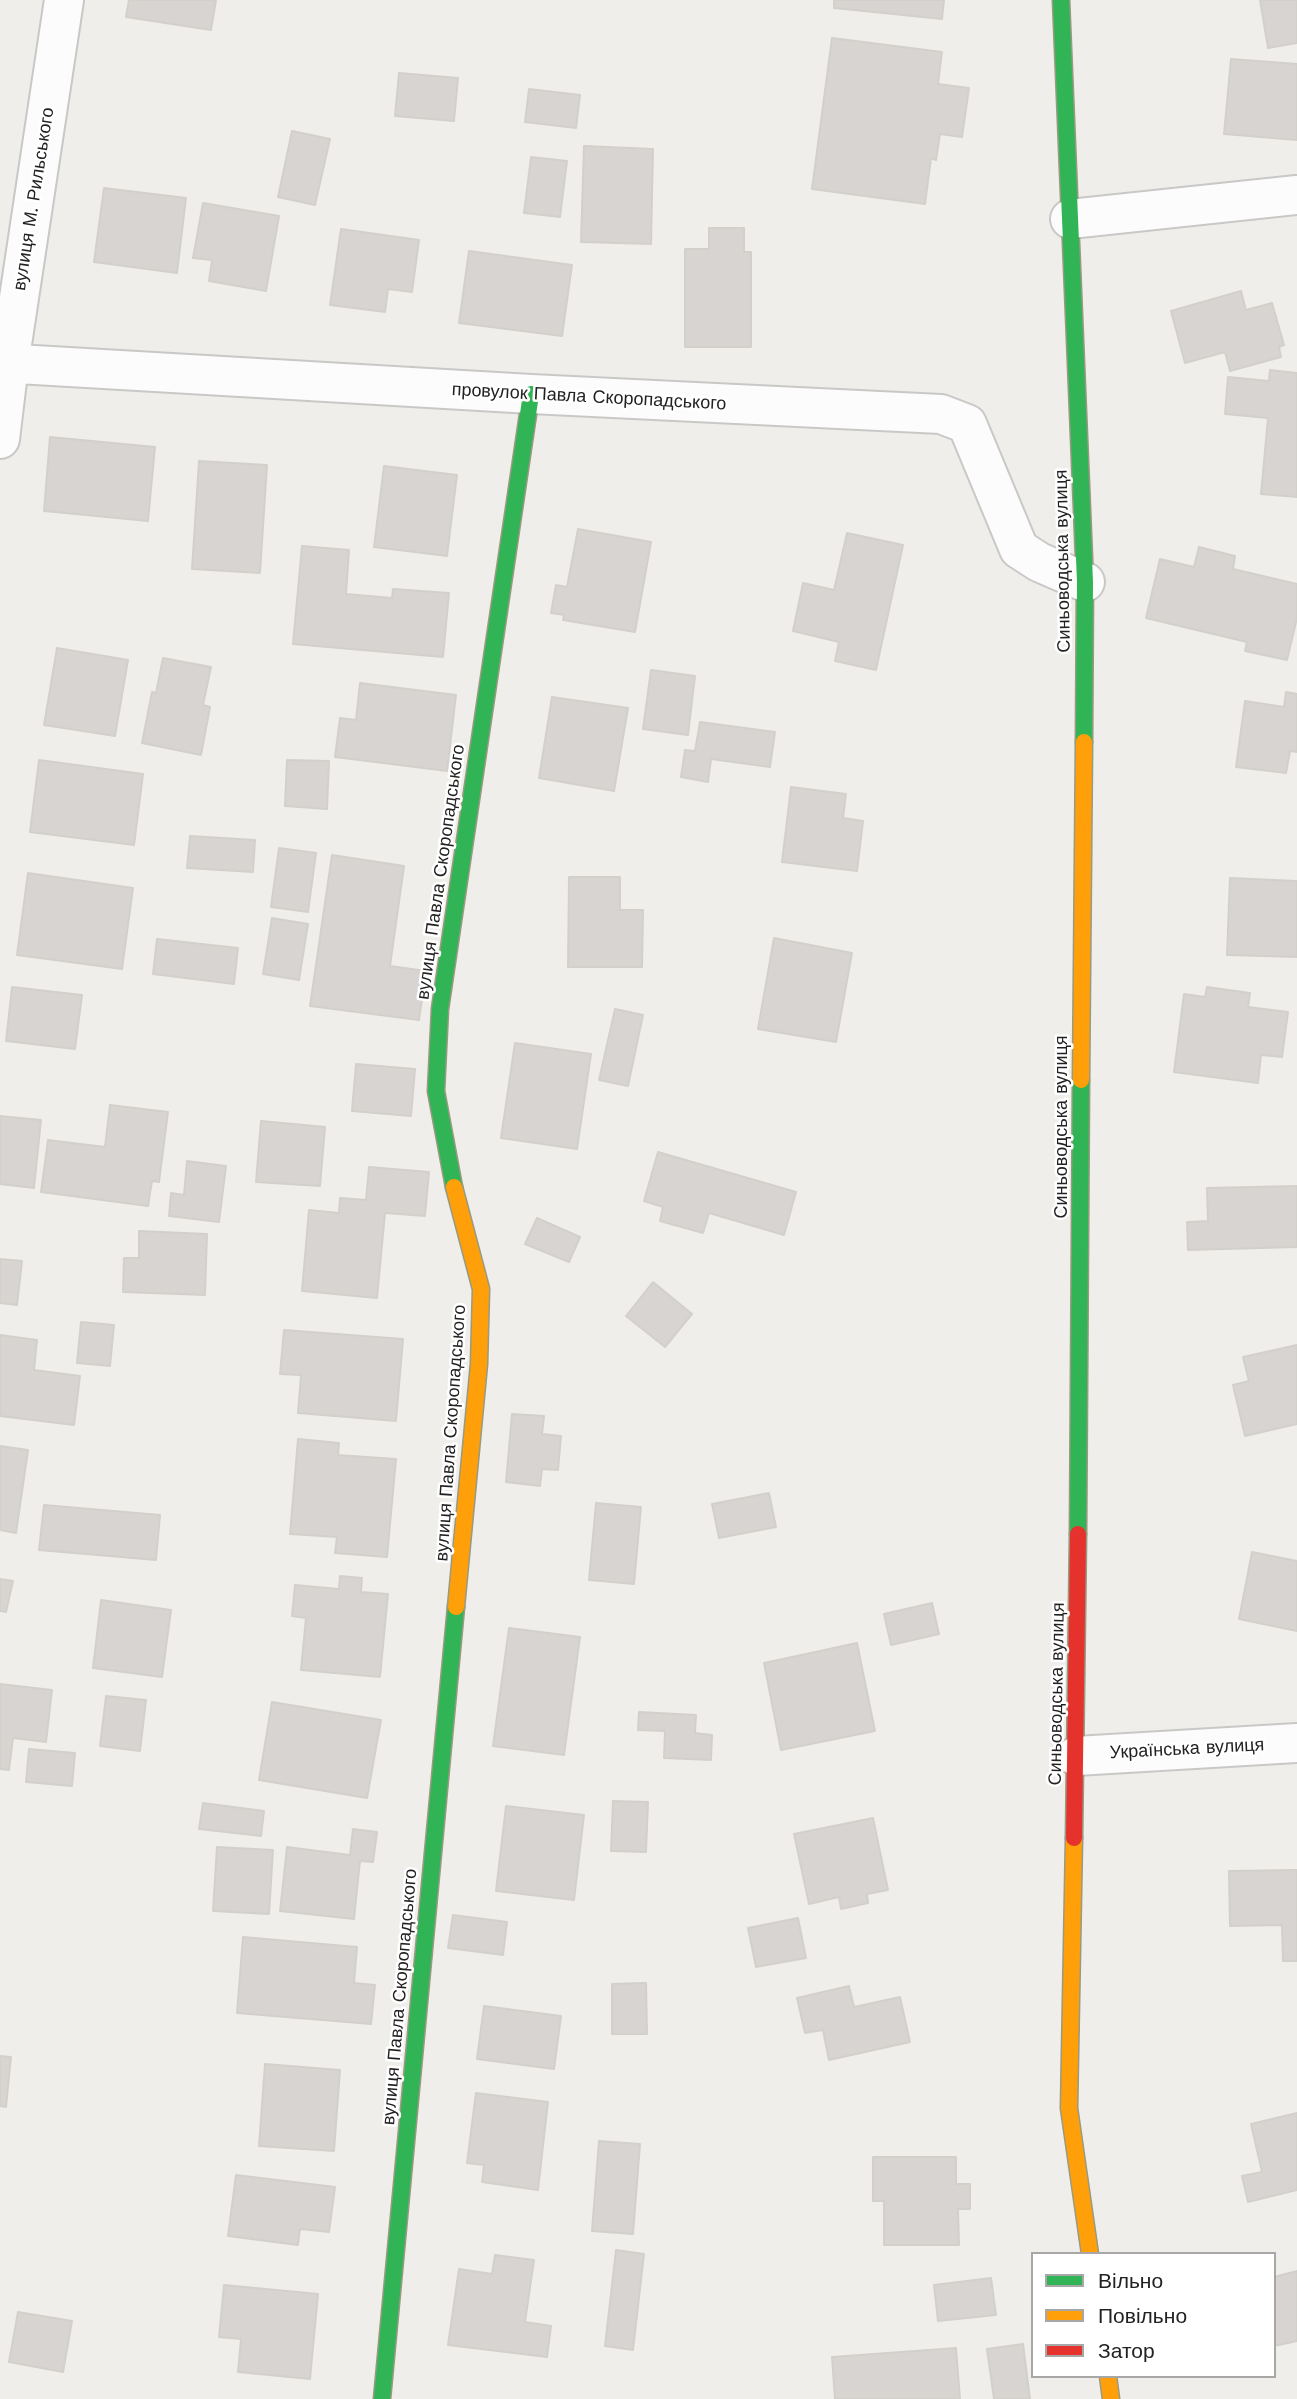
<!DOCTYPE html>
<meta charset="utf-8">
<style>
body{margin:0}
#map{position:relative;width:1297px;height:2399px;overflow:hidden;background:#f0eeeb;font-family:"Work Sans",sans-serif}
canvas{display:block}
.legend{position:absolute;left:1031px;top:2252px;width:245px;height:126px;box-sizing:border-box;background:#fff;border:2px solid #a7a7a7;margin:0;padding:9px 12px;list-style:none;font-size:21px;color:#222}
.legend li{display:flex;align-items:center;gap:14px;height:35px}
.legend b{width:35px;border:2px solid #a7a7a7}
</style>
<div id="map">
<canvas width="1297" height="2399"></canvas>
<ul class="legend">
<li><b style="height:9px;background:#30b455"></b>Вільно</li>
<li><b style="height:9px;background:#ff9f0a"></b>Повільно</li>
<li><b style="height:9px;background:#e5322d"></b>Затор</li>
</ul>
</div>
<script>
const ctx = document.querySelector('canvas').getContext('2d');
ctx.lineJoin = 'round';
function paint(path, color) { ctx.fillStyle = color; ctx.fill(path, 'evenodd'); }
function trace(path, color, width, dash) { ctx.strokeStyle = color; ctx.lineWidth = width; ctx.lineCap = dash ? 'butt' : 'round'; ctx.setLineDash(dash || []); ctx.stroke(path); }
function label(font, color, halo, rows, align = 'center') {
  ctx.font = font + ' "Work Sans",sans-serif'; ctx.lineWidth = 5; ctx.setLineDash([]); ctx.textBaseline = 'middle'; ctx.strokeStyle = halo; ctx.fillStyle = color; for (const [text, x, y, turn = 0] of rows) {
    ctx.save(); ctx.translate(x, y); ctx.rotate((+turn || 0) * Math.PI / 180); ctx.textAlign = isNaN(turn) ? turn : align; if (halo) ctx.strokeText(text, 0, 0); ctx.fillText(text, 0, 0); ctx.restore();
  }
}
const building = new Path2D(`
 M 129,0 L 216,0 L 211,30 L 126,17 Z
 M 834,0 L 944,0 L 942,19 L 834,8 Z
 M 1260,0 L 1297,0 L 1297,43 L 1268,48 Z
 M 832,38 L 942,52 L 938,84 L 969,88 L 962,137 L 940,134 L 936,160 L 931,158 L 925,204 L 812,189 Z
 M 1231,59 L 1297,64 L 1297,140 L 1224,134 Z
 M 399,73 L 458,78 L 454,121 L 395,116 Z
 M 529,89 L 580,95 L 576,128 L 525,122 Z
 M 292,131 L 330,139 L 315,205 L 278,197 Z
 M 584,146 L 653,149 L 651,244 L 581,242 Z
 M 531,157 L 567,161 L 560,217 L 524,213 Z
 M 104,188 L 186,198 L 177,273 L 94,262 Z
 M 203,203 L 279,216 L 266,291 L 209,281 L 212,260 L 193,258 Z
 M 709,228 L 744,228 L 744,252 L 751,252 L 751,347 L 685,347 L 685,249 L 709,249 Z
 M 341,229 L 419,240 L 412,292 L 388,289 L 385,312 L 330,305 Z
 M 469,251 L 572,265 L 562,336 L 459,323 Z
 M 1241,291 L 1246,310 L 1272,303 L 1284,345 L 1279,347 L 1281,357 L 1230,371 L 1225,352 L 1185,363 L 1171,311 Z
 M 1270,370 L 1297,373 L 1297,497 L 1261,494 L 1268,418 L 1225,414 L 1228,377 L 1269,381 Z
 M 50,437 L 155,447 L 148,521 L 44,511 Z
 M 199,461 L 267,465 L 260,573 L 192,569 Z
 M 384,466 L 457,475 L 447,556 L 374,547 Z
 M 578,529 L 651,542 L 635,632 L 563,620 L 564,615 L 551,613 L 556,585 L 567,587 Z
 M 847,533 L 903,545 L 876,670 L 835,661 L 839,642 L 793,631 L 803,583 L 834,590 Z
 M 302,546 L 349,550 L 346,594 L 392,598 L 393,589 L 449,593 L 443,657 L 293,644 Z
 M 1199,547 L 1235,556 L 1233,569 L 1297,584 L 1297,618 L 1287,660 L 1245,651 L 1247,642 L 1146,618 L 1160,559 L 1194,567 Z
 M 57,648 L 128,660 L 115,736 L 44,725 Z
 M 163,658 L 211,667 L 203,705 L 210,707 L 201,755 L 142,743 L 152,692 L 156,693 Z
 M 651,670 L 695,676 L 688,735 L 643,729 Z
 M 360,683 L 456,695 L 447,771 L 335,757 L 340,718 L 356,720 Z
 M 1286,692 L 1297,694 L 1297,752 L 1290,751 L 1286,773 L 1236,767 L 1245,701 L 1284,707 Z
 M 552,697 L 628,708 L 614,791 L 539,778 Z
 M 700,722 L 775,732 L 770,767 L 711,759 L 708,782 L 681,777 L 685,750 L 695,751 Z
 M 39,760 L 143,774 L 134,845 L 30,832 Z
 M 287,760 L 329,761 L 327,809 L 285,806 Z
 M 791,787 L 846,794 L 843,818 L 863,821 L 857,871 L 782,862 Z
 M 190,836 L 255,840 L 253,872 L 187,868 Z
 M 279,848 L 316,853 L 308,912 L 271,907 Z
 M 332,855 L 404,866 L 390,966 L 426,971 L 419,1020 L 310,1006 Z
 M 28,873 L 133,888 L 122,969 L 17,955 Z
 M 569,877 L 620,877 L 620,910 L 643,910 L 642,967 L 568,967 Z
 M 1230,878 L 1297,881 L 1297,957 L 1227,955 Z
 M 272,918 L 308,924 L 299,980 L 263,974 Z
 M 774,938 L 852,953 L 836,1042 L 758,1029 Z
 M 157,939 L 238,948 L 234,984 L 153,974 Z
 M 12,987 L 82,995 L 75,1049 L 6,1041 Z
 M 1207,987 L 1250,993 L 1248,1007 L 1288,1012 L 1282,1057 L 1261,1055 L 1258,1083 L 1174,1072 L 1184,994 L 1205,997 Z
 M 615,1009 L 643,1015 L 628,1086 L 599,1080 Z
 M 515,1043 L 591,1054 L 577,1149 L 501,1138 Z
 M 356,1064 L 415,1069 L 411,1116 L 352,1111 Z
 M 110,1105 L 168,1112 L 159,1182 L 152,1181 L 148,1206 L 41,1192 L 48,1140 L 105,1147 Z
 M 0,1116 L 41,1120 L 34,1188 L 0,1184 Z
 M 261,1121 L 325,1127 L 320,1186 L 256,1182 Z
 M 658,1152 L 796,1192 L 784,1235 L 709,1213 L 703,1233 L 660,1221 L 663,1207 L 644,1201 Z
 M 187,1161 L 226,1166 L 219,1222 L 169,1216 L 171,1193 L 184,1195 Z
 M 369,1167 L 429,1172 L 425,1216 L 385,1213 L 377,1298 L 302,1291 L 309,1210 L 339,1213 L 340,1198 L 366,1200 Z
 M 1297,1186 L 1297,1247 L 1188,1250 L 1187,1222 L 1208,1221 L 1207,1188 Z
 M 537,1218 L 580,1237 L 569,1262 L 525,1244 Z
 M 139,1231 L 207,1234 L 205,1295 L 123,1292 L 124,1258 L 139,1258 Z
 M 0,1259 L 22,1261 L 17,1305 L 0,1303 Z
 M 653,1282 L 692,1314 L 665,1347 L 626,1316 Z
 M 81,1322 L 114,1325 L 110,1366 L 77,1363 Z
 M 284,1330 L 403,1339 L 396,1421 L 298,1413 L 301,1375 L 280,1374 Z
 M 0,1335 L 37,1340 L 34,1370 L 80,1376 L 74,1425 L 0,1416 Z
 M 1297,1345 L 1297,1424 L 1245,1436 L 1233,1385 L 1249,1381 L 1243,1357 Z
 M 512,1414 L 544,1416 L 542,1434 L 561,1436 L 558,1470 L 542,1469 L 540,1486 L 506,1482 Z
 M 298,1439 L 339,1443 L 338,1455 L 396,1459 L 387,1557 L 335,1553 L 337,1537 L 290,1534 Z
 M 0,1446 L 28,1450 L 16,1533 L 0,1530 Z
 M 769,1493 L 776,1527 L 719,1538 L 712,1504 Z
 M 596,1503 L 641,1507 L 634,1584 L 589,1580 Z
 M 44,1505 L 160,1515 L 156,1560 L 39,1550 Z
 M 1252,1552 L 1297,1561 L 1297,1631 L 1239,1619 Z
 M 340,1576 L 362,1578 L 361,1592 L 388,1594 L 380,1677 L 301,1670 L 306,1618 L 292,1616 L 295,1585 L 339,1589 Z
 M 0,1579 L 13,1581 L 6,1612 L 0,1611 Z
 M 101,1600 L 171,1610 L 162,1677 L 93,1668 Z
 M 932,1603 L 939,1634 L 891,1645 L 884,1614 Z
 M 509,1628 L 580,1637 L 564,1755 L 493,1746 Z
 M 857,1643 L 875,1731 L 781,1750 L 764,1663 Z
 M 0,1684 L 52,1690 L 46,1742 L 13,1738 L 9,1770 L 0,1769 Z
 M 106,1696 L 146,1700 L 140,1751 L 100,1746 Z
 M 272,1702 L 381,1720 L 367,1798 L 259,1780 Z
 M 639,1712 L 696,1715 L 695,1733 L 712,1735 L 711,1760 L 664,1758 L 665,1731 L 638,1730 Z
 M 29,1749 L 75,1753 L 72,1786 L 26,1782 Z
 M 613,1801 L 648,1802 L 646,1852 L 611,1851 Z
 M 203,1803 L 264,1811 L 261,1836 L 199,1829 Z
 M 506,1806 L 584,1815 L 574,1900 L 496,1891 Z
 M 873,1818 L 888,1890 L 867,1894 L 868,1903 L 841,1909 L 839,1897 L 809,1904 L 794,1834 Z
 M 353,1829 L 377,1832 L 373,1862 L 360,1861 L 354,1919 L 280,1911 L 287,1847 L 350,1855 Z
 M 217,1847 L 273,1850 L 269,1914 L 213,1911 Z
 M 1297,1870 L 1297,1961 L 1283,1961 L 1282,1925 L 1230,1926 L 1229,1871 Z
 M 453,1915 L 507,1922 L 503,1955 L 448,1948 Z
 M 798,1918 L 806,1958 L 756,1967 L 748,1928 Z
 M 243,1937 L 357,1947 L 354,1983 L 375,1985 L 371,2024 L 237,2013 Z
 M 646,1983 L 647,2034 L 612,2034 L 612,1984 Z
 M 849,1986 L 854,2007 L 900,1997 L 910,2042 L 829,2060 L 823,2030 L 805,2033 L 797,1998 Z
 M 484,2006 L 561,2016 L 554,2069 L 477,2059 Z
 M 0,2056 L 11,2057 L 6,2107 L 0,2106 Z
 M 265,2064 L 340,2070 L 334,2151 L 259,2146 Z
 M 476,2093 L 548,2102 L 538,2190 L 482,2182 L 484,2165 L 467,2163 Z
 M 1297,2113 L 1297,2190 L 1248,2202 L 1242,2176 L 1262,2172 L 1251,2124 Z
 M 599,2141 L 640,2144 L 633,2234 L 592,2231 Z
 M 873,2157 L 956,2157 L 956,2184 L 970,2184 L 970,2209 L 958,2209 L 959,2245 L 884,2245 L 884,2201 L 873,2201 Z
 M 236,2175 L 335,2187 L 329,2232 L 300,2229 L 298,2245 L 228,2236 Z
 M 616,2250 L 644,2254 L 633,2350 L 605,2346 Z
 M 495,2255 L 534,2260 L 525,2322 L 551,2326 L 547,2357 L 448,2345 L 459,2269 L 492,2274 Z
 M 1297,2271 L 1297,2341 L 1274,2346 L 1274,2277 Z
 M 991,2278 L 996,2315 L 938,2321 L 934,2285 Z
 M 224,2285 L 318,2294 L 310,2379 L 238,2372 L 241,2339 L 219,2337 Z
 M 18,2312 L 72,2321 L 63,2372 L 9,2362 Z
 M 1023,2344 L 1030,2399 L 994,2399 L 987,2349 Z
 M 956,2348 L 960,2399 L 835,2399 L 832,2357 Z`);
paint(building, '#d7d4d2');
trace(building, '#d3d0cc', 2);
const street = new Path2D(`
 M 1070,219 L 1297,195
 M 0,363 L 531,394 L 941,414 L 967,424 L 1019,549 L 1039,562 L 1085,582
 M 0,439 L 9,364 L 64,0
 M 1076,1756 L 1297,1743`);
const fast = new Path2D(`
 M 1061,0 L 1085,582 L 1084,742
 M 454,1187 L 436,1091 L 440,1009 L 531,394
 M 1078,1534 L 1081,1080
 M 382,2399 L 456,1607`);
const slow = new Path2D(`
 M 1081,1080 L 1084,742
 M 454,1187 L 481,1289 L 479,1364 L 456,1607
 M 1074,1838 L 1069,2108 L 1090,2254
 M 1108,2376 L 1111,2399`);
const jam = new Path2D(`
 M 1074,1838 L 1078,1534`);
trace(street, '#c9c8c7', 42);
trace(fast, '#999a82', 19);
trace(slow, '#999a82', 19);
trace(jam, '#999a82', 19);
trace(street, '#fdfcfc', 38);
trace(fast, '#30b455', 16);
trace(slow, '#ff9f0a', 16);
trace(jam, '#e5322d', 16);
label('18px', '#222', '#fff', [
 ["вулиця М. Рильського",34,199,-81],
 ["провулок Павла Скоропадського",589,397,3],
 ["Синьоводська вулиця",1063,561,-91],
 ["вулиця Павла Скоропадського",441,872,-82],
 ["Синьоводська вулиця",1062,1127,-90],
 ["вулиця Павла Скоропадського",451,1433,-86],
 ["Синьоводська вулиця",1057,1694,-89],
 ["Українська вулиця",1187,1749,-3],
 ["вулиця Павла Скоропадського",400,1997,-85]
]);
</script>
